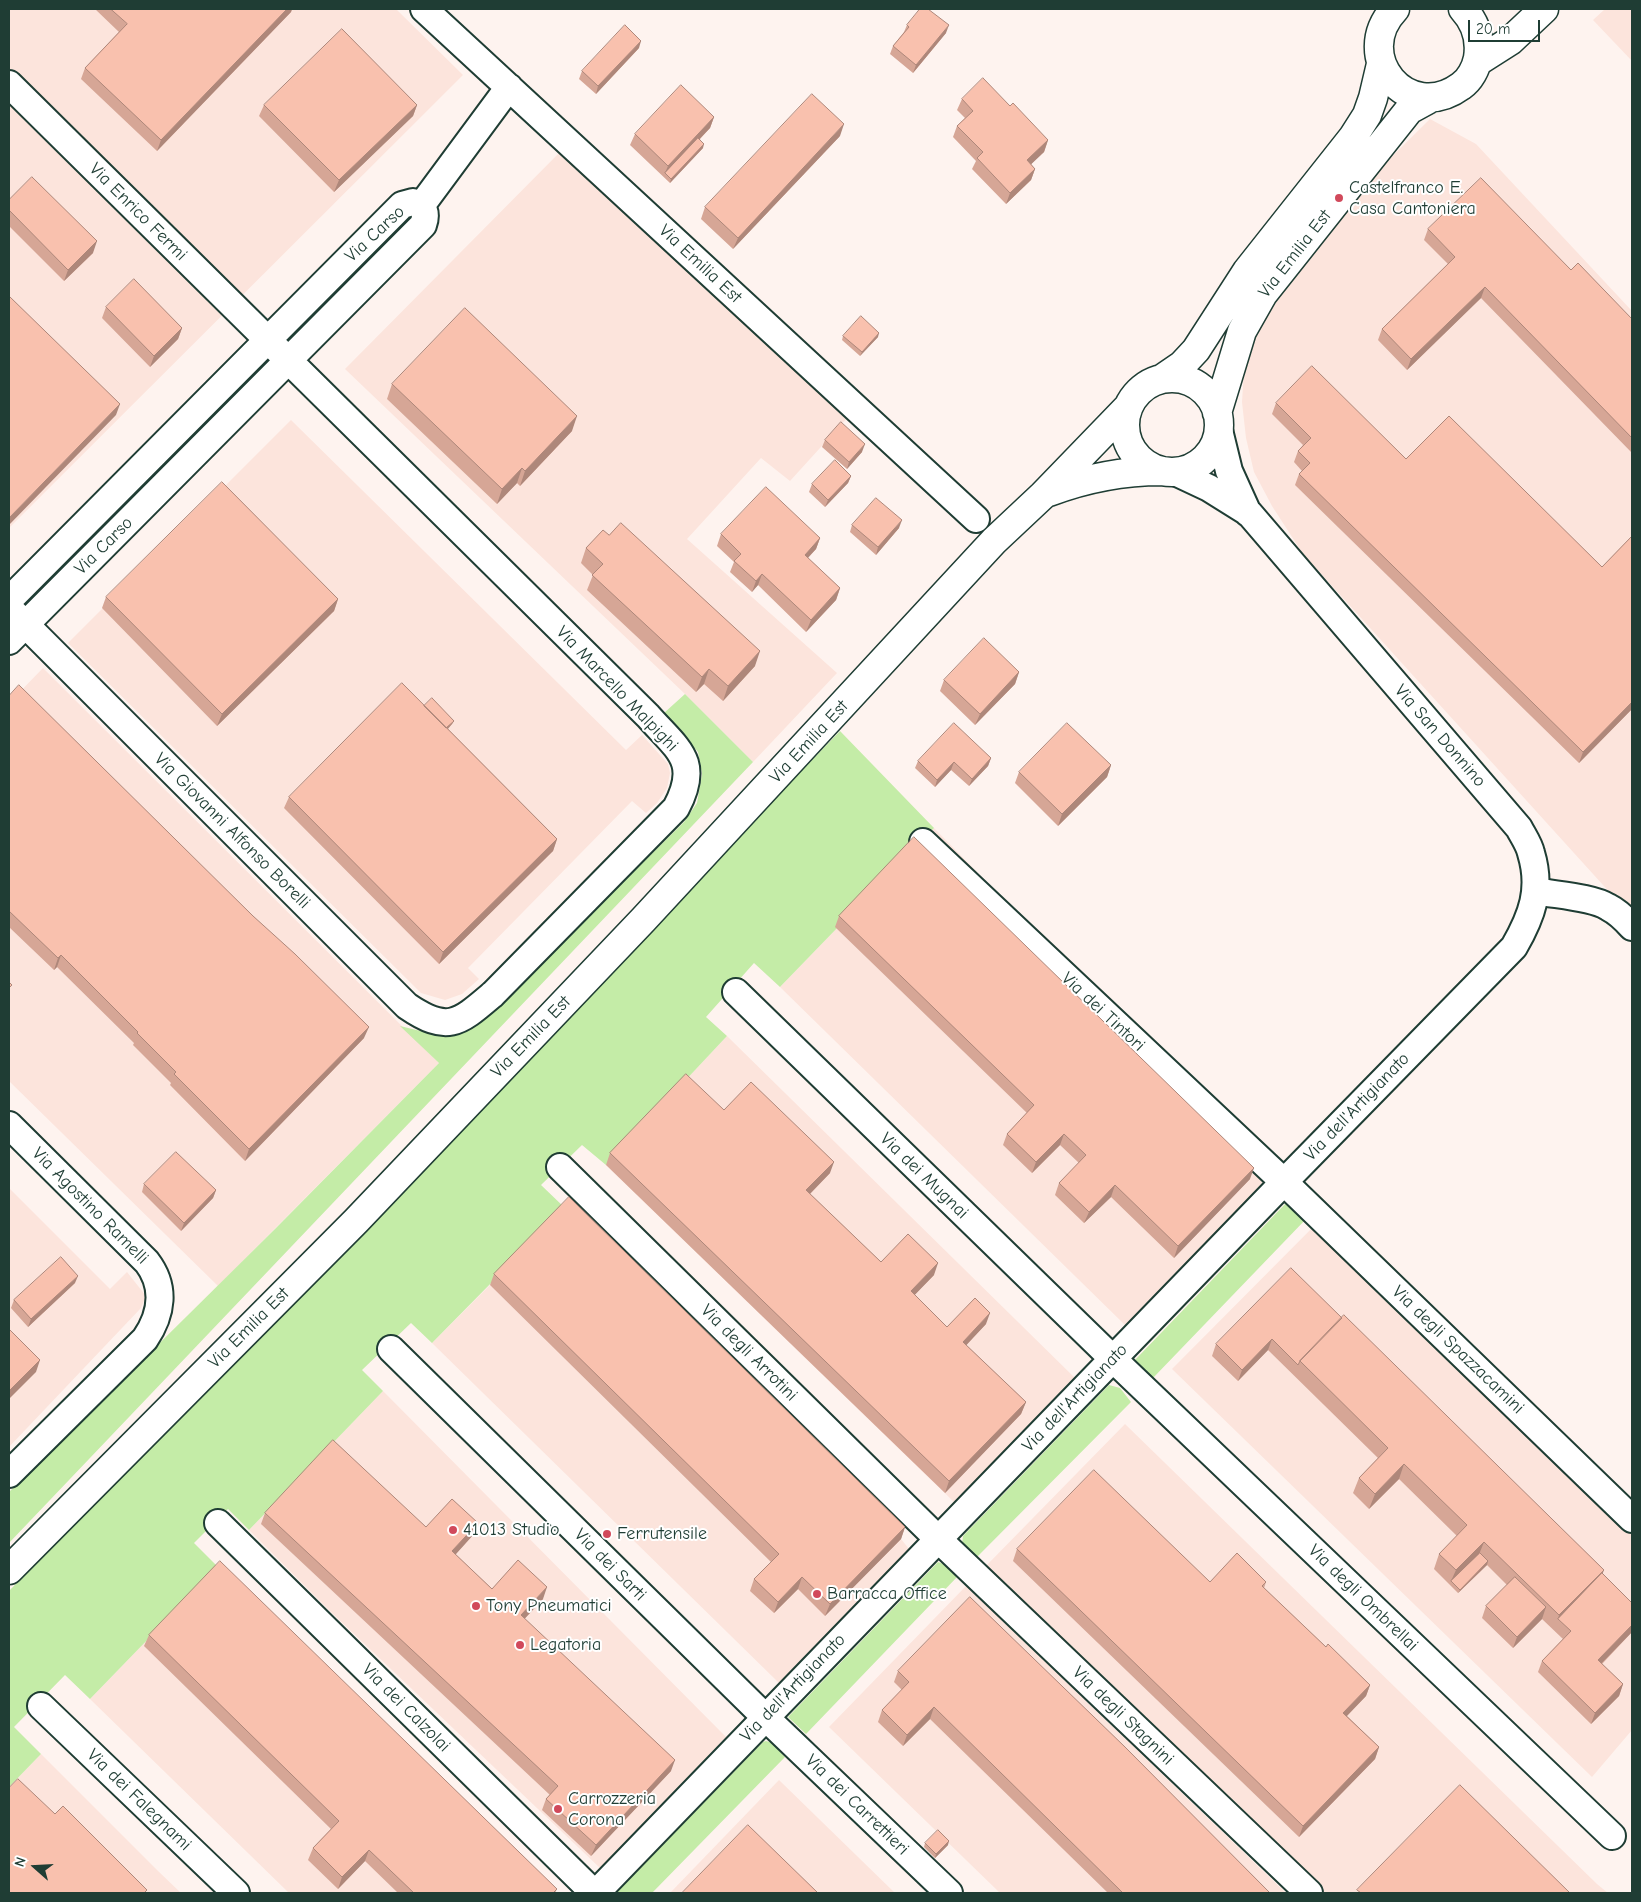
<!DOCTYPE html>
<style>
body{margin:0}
#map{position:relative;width:1641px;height:1902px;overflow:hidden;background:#fef3ef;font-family:"Comic Neue",sans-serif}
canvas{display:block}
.frame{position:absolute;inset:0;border:10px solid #1f3d34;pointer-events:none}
.north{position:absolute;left:10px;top:1842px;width:50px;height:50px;-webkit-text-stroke:4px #fff;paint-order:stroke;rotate:289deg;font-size:14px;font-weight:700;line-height:20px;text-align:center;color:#1f3d34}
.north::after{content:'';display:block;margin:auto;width:18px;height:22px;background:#1f3d34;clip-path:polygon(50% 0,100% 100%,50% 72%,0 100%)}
.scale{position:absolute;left:1468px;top:20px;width:72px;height:22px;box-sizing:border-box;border:2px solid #1f3d34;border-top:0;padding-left:6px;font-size:15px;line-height:18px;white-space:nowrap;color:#1f3d34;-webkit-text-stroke:4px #fff;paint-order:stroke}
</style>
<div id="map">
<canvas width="1641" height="1902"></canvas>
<div class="frame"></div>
<div class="north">N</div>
<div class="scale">20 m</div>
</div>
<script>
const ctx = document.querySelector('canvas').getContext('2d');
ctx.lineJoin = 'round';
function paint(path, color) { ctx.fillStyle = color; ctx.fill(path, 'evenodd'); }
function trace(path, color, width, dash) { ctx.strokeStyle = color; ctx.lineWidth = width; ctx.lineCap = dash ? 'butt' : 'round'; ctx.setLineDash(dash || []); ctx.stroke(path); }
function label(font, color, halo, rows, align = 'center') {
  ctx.font = font + ' "Comic Neue",sans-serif'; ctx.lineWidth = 4; ctx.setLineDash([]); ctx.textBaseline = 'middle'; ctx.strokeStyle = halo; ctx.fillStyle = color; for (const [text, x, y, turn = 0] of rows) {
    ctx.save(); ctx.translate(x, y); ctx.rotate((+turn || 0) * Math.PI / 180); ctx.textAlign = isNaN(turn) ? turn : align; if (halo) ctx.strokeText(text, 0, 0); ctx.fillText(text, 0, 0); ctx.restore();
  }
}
paint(new Path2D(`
 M 9,9 L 396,9 L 463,75 L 9,528 Z
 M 1605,9 L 1632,9 L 1632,61 L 1593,20 Z
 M 1430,119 L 1476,144 L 1632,311 L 1632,917 L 1303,554 L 1272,506 L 1254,472 L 1246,438 L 1242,402 L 1244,371 L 1258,330 L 1279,286 L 1335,213 Z
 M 562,150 L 850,415 L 790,481 L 761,458 L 687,539 L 837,673 L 753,762 L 685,694 L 345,369 Z
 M 291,420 L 626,750 L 642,735 L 668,764 L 670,773 L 667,788 L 657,803 L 646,813 L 632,801 L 468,968 L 479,979 L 462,994 L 445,1000 L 421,993 L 68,643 Z
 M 43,668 L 439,1063 L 218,1286 L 9,1081 L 9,703 Z
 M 934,828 L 1053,950 L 1278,1168 L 1125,1325 L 780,987 Z
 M 727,1036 L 1075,1378 L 954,1502 L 606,1165 Z
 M 9,1188 L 110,1289 L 127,1272 L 146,1296 L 141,1308 L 9,1447 Z
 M 1326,1214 L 1632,1511 L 1632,1730 L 1592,1777 L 1172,1369 Z
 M 490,1285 L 901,1539 L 909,1549 L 779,1683 L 432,1343 Z
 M 383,1391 L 726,1737 L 600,1868 L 332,1613 L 249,1530 Z
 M 1125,1424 L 1597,1884 L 1608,1893 L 1325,1893 L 985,1567 Z
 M 218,1567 L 552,1893 L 289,1893 L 90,1699 Z
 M 966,1586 L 1286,1893 L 1000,1893 L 829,1727 Z
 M 41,1754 L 158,1871 L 181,1893 L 9,1893 L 9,1787 Z
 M 779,1780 L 895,1893 L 670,1893 Z`), '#fce4dc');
paint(new Path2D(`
 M 685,694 L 753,762 L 9,1543 L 9,1492 L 276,1228 L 439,1063 L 400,1026 L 437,1035 L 460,1033 L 479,1024 L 684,822 L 697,803 L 702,774 L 698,752 L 664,713 Z
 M 840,731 L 934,828 L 780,987 L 754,963 L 706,1017 L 727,1036 L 606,1165 L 582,1145 L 541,1185 L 565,1208 L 432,1343 L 411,1323 L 362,1370 L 383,1391 L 249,1530 L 228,1509 L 194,1543 L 218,1567 L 90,1699 L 65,1675 L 14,1727 L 41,1754 L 9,1787 L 9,1591 Z
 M 1288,1201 L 1307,1218 L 1153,1378 L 1134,1361 Z
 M 1109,1385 L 1120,1388 L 1131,1402 L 976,1558 L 962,1544 L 963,1536 Z
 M 938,1562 L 949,1566 L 958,1576 L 806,1734 L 788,1717 Z
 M 766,1741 L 772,1743 L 785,1757 L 652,1893 L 616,1893 L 763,1742 Z`), '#c4eca7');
const minor = new Path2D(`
 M 424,9 L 976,519
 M 9,84 L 648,716 C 678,750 701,761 676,808 L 493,994 C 459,1023 448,1034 407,1006 L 9,608
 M 421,206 L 509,87
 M 1219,430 L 1229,471 L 1248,513
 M 9,600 L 402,205 L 413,202 C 425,205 427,214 423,225 L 9,641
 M 923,842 L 1284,1182 L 1632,1519
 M 1536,891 C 1555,895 1592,897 1608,907 C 1618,912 1625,919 1632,927
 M 736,992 L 1113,1359 L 1612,1836
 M 9,1125 L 147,1262 C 166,1287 162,1314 145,1339 L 9,1474
 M 560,1167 L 938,1539 L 1309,1893
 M 391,1349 L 765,1717 L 949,1893
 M 218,1523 L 594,1893
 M 41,1706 L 236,1893
 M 596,1893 L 1284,1182 L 1514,947 C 1532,916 1542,889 1531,853 C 1529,844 1523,836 1519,828 L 1249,513 L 1209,488 L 1175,472`);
const major = new Path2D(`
 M 1395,9 C 1350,56 1408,125 1461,86 C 1470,80 1476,68 1478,58 C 1481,39 1476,23 1463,9
 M 1477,62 L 1510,41 L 1544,9
 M 1163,378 L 1182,365 L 1196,350 L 1247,271 L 1353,137 L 1367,115 L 1373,98 L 1381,64
 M1125 425a47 47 0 1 1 94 0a47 47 0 1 1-94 0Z
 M 1217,413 L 1242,331 L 1263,294 L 1409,110 L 1431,98
 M 1049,492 C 1086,478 1122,471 1162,471
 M 9,1570 L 356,1221 L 643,920 L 994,541 L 1043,495 L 1129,406`);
trace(minor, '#1f3d34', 30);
trace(major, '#1f3d34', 31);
trace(minor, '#fff', 26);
trace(major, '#fff', 28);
paint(new Path2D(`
 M 95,9 L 292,9 L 291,12 L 157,151 L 81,79 L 85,68 L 119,32 Z
 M 907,25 L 946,33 L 913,73 L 890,54 L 893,46 L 904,32 Z
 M 639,48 L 596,94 L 579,79 L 582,71 Z
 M 962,99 L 1010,106 L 1048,140 L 1044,152 L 1031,164 L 1035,169 L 1031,180 L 1006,204 L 972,169 L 976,161 L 953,137 L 957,126 L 965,118 L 957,110 Z
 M 264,105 L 417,105 L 413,116 L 334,192 L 259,116 Z
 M 714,117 L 710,128 L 700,139 L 703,148 L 670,183 L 630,145 L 635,134 Z
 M 840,136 L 733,249 L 701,219 L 705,207 Z
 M 9,200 L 93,253 L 64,281 L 9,226 Z
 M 1428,229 L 1571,270 L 1632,319 L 1632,453 L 1481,298 L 1407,370 L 1378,340 L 1382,329 L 1448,264 L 1424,240 Z
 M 106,307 L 182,328 L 178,339 L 150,367 L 102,318 Z
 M 843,336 L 878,337 L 860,356 L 842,340 Z
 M 392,384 L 572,431 L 520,486 L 517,483 L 497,504 L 387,399 Z
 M 1276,403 L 1406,459 L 1602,567 L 1632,536 L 1632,709 L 1579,763 L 1295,485 L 1299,474 L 1302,471 L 1294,462 L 1298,451 L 1303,445 L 1272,414 Z
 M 825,440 L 862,452 L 847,469 L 822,447 Z
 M 851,476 L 848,483 L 825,507 L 809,492 L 812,484 Z
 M 852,525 L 899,528 L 876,555 L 850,532 Z
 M 721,534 L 820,538 L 816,549 L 808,558 L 840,588 L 836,600 L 806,632 L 758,585 L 752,592 L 730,572 L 734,562 L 717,546 Z
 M 586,548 L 755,666 L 723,701 L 704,684 L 696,692 L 587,590 L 593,575 L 581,563 Z
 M 106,597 L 338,599 L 334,611 L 217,726 L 102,608 Z
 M 1019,672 L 1015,684 L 975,725 L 940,691 L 944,680 Z
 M 9,696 L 364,1038 L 245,1161 L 170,1085 L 171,1083 L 133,1045 L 134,1043 L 57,967 L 54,970 L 9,927 Z
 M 424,706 L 454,721 L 452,724 L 448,729 L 557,839 L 553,851 L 439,964 L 284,808 L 289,797 Z
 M 991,758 L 988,766 L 969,786 L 951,770 L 935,787 L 915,768 L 918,761 Z
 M 1111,765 L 1107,777 L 1058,826 L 1015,783 L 1019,772 Z
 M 839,916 L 1250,1179 L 1174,1258 L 1111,1197 L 1084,1223 L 1055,1195 L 1059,1183 L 1079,1163 L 1060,1145 L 1032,1173 L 1003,1145 L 1007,1134 L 1027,1113 L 835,927 Z
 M 724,1110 L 830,1173 L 810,1194 L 881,1262 L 934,1275 L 914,1295 L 947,1327 L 986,1324 L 966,1345 L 1026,1402 L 1021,1414 L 945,1493 L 606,1165 L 610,1153 Z
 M 144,1184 L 216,1190 L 213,1198 L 181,1231 L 142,1192 Z
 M 494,1274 L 905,1527 L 901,1539 L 825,1616 L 798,1589 L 774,1613 L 750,1591 L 754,1579 L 771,1562 L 490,1285 Z
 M 75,1283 L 28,1327 L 11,1308 L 14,1300 Z
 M 1342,1318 L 1604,1570 L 1602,1573 L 1632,1603 L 1632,1632 L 1602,1664 L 1623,1684 L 1619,1696 L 1591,1724 L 1538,1672 L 1542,1661 L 1563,1639 L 1542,1619 L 1513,1648 L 1482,1618 L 1486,1606 L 1507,1585 L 1487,1565 L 1458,1593 L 1434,1569 L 1439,1554 L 1457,1536 L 1399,1479 L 1369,1509 L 1353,1493 L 1359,1478 L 1378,1458 L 1268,1350 L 1238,1381 L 1212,1356 L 1216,1344 Z
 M 265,1513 L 426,1527 L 478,1523 L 474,1534 L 455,1554 L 492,1589 L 543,1599 L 524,1619 L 671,1771 L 591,1856 L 542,1810 L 546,1799 L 550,1795 L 261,1524 Z
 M 1017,1549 L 1210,1582 L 1266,1582 L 1264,1588 L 1326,1647 L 1370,1685 L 1366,1696 L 1347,1716 L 1379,1747 L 1375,1759 L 1299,1837 L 1013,1561 Z
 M 149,1635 L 557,1889 L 555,1893 L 398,1893 L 365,1861 L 338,1889 L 308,1860 L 313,1848 L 331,1829 L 144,1646 Z
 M 898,1671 L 1270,1893 L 1108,1893 L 930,1719 L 903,1746 L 878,1722 L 882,1710 L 902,1690 L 894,1682 Z
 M 925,1843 L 948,1845 L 935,1858 L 924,1847 Z`), '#d6a696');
paint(new Path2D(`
 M 287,9 L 292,9 L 291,12 L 157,151 L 161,140 Z
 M 949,25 L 946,33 L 913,73 L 916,65 Z
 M 641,41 L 639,48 L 596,94 L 598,86 Z
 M 417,105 L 413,116 L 334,192 L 339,180 Z
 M 714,117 L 710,128 L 666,174 L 665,173 L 668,166 Z
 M 844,124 L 840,136 L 733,249 L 738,238 Z
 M 1048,140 L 1044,152 L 1023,172 L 1027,160 Z
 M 704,144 L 703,148 L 670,183 L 671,179 Z
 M 1035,169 L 1031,180 L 1006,204 L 1010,193 Z
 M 97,241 L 93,253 L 64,281 L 68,270 Z
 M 1485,287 L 1481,298 L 1407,370 L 1411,359 Z
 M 182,328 L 178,339 L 150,367 L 154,356 Z
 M 879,333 L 878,337 L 860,356 L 862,352 Z
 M 120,404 L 116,415 L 9,525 L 9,518 Z
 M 577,416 L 572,431 L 520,486 L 525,471 Z
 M 865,444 L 862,452 L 847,469 L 849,462 Z
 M 522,468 L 517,483 L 497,504 L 502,489 Z
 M 851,476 L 848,483 L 825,507 L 828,500 Z
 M 902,520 L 899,528 L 876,555 L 878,547 Z
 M 820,538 L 816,549 L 800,566 L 805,555 Z
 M 762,574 L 758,585 L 752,592 L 756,581 Z
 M 840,588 L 836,600 L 806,632 L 811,620 Z
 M 338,599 L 334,611 L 217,726 L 222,714 Z
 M 760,651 L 755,666 L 723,701 L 728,686 Z
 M 709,669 L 704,684 L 696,692 L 702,677 Z
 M 1019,672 L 1015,684 L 975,725 L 980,714 Z
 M 1632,702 L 1632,709 L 1579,763 L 1583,752 Z
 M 454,721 L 452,724 L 440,737 L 441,733 Z
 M 991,758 L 988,766 L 969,786 L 972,779 Z
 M 954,762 L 951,770 L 935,787 L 937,780 Z
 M 1111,765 L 1107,777 L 1058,826 L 1062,814 Z
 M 557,839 L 553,851 L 439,964 L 443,952 Z
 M 61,955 L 57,967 L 54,970 L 58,958 Z
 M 369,1027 L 364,1038 L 245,1161 L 249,1149 Z
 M 1064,1134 L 1060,1145 L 1032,1173 L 1036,1162 Z
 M 834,1162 L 830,1173 L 802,1202 L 806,1190 Z
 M 1254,1168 L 1250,1179 L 1174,1258 L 1178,1246 Z
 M 1115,1185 L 1111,1197 L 1084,1223 L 1089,1212 Z
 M 216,1190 L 213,1198 L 181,1231 L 184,1223 Z
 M 938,1263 L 934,1275 L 907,1303 L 911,1291 Z
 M 78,1276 L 75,1283 L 28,1327 L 31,1319 Z
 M 990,1313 L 986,1324 L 959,1353 L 963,1342 Z
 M 1272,1339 L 1268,1350 L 1238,1381 L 1242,1370 Z
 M 40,1360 L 36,1372 L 9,1399 L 9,1391 Z
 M 1026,1402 L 1021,1414 L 945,1493 L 949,1481 Z
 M 1404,1464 L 1399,1479 L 1369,1509 L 1375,1494 Z
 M 478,1523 L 474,1534 L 448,1563 L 452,1551 Z
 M 905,1527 L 901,1539 L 825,1616 L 830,1604 Z
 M 1484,1542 L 1478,1557 L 1451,1581 L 1456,1570 Z
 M 1488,1561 L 1487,1565 L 1458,1593 L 1460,1590 Z
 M 1604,1570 L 1598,1585 L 1558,1619 L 1559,1615 Z
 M 802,1577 L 798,1589 L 774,1613 L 778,1602 Z
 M 547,1587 L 543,1599 L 517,1627 L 521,1615 Z
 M 1546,1607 L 1542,1619 L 1513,1648 L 1517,1637 Z
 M 1632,1625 L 1632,1632 L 1594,1671 L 1598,1660 Z
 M 1623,1684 L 1619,1696 L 1591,1724 L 1595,1713 Z
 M 1370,1685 L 1366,1696 L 1339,1724 L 1343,1713 Z
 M 934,1707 L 930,1719 L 903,1746 L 907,1735 Z
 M 1379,1747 L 1375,1759 L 1299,1837 L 1303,1826 Z
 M 675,1760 L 671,1771 L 591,1856 L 596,1845 Z
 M 949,1841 L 948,1845 L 935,1858 L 936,1854 Z
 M 369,1850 L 365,1861 L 338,1889 L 342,1877 Z`), '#ae877a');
const building = new Path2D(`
 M 111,9 L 287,9 L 161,140 L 85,68 L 127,24 Z
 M 920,9 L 928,9 L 949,25 L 916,65 L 893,46 L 909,27 L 907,25 Z
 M 625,25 L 641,41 L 598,86 L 582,71 Z
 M 342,29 L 417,105 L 339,180 L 264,105 Z
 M 983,78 L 1010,106 L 1013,103 L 1048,140 L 1027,160 L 1035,169 L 1010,193 L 977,158 L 983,152 L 957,126 L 973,111 L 962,99 Z
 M 681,85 L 714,117 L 668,166 L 635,134 Z
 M 812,94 L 844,124 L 738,238 L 705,207 Z
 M 698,138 L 704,144 L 671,179 L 665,173 Z
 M 32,177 L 97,241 L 68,270 L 9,210 L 9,200 Z
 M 1481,178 L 1571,270 L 1578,263 L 1632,319 L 1632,438 L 1485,287 L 1411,359 L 1382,329 L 1455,257 L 1428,229 Z
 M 134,279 L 182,328 L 154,356 L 106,307 Z
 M 9,296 L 120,404 L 9,518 Z
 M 465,308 L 577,416 L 525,471 L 522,468 L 502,489 L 392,384 Z
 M 861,316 L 879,333 L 862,352 L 843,336 Z
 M 1312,366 L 1406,459 L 1449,416 L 1602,567 L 1632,536 L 1632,702 L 1583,752 L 1299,474 L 1310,463 L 1298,451 L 1311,438 L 1276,403 Z
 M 841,422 L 865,444 L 849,462 L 825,440 Z
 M 835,460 L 851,476 L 828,500 L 812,484 Z
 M 222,482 L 338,599 L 222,714 L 106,597 Z
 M 766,487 L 820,538 L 805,555 L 840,588 L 811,620 L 762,574 L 756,581 L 734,561 L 741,554 L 721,534 Z
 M 876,498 L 902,520 L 878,547 L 852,525 Z
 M 621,523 L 760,651 L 728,686 L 709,669 L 702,677 L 592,575 L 603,564 L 586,548 L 603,530 L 609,535 Z
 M 984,638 L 1019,672 L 980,714 L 944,680 Z
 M 402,683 L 557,839 L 443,952 L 289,797 Z
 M 19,685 L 253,916 L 295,954 L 369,1027 L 249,1149 L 174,1074 L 176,1072 L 137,1033 L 138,1032 L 61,955 L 58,958 L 9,911 L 9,696 Z
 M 432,698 L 454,721 L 446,728 L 424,706 Z
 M 954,723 L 991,758 L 972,779 L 954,762 L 937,780 L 918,761 Z
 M 1067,723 L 1111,765 L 1062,814 L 1019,772 Z
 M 914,837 L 1254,1168 L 1178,1246 L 1115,1185 L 1089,1212 L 1059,1183 L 1086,1155 L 1064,1134 L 1036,1162 L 1007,1134 L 1034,1105 L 839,916 Z
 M 9,982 L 12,985 L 9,988 Z
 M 686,1074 L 724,1110 L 751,1082 L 834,1162 L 806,1190 L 881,1262 L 908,1234 L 938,1263 L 911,1291 L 947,1327 L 975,1298 L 990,1313 L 963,1342 L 1026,1402 L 949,1481 L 610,1153 Z
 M 176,1152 L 216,1190 L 184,1223 L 144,1184 Z
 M 569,1197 L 905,1527 L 830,1604 L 802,1577 L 778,1602 L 754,1579 L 779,1554 L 494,1274 Z
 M 61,1257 L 78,1276 L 31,1319 L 14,1300 Z
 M 1291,1268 L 1342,1318 L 1300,1361 L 1298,1365 L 1272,1339 L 1242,1370 L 1216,1344 Z
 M 1344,1315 L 1604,1570 L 1559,1615 L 1484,1542 L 1456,1570 L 1439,1554 L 1467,1525 L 1404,1464 L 1375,1494 L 1359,1478 L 1388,1448 L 1300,1361 Z
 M 9,1329 L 40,1360 L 9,1391 Z
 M 333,1440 L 426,1527 L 452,1499 L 478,1523 L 452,1551 L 492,1589 L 518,1560 L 547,1587 L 521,1615 L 675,1760 L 596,1845 L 546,1799 L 558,1786 L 265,1513 Z
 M 1094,1470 L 1210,1582 L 1237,1553 L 1266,1582 L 1262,1586 L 1326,1647 L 1328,1644 L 1370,1685 L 1343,1713 L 1379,1747 L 1303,1826 L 1017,1549 Z
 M 1480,1553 L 1488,1561 L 1460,1590 L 1451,1581 Z
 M 220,1561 L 557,1889 L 553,1893 L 414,1893 L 369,1850 L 342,1877 L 313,1848 L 339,1821 L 149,1635 Z
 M 1602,1573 L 1632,1603 L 1632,1625 L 1598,1660 L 1623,1684 L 1595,1713 L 1542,1661 L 1571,1631 L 1558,1619 Z
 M 1515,1577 L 1546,1607 L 1517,1637 L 1486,1606 Z
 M 970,1597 L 1125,1747 L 1270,1893 L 1123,1893 L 934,1707 L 907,1735 L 882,1710 L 909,1682 L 898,1671 Z
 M 18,1779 L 55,1814 L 63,1806 L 147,1890 L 144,1893 L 9,1893 L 9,1788 Z
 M 1460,1785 L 1570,1893 L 1361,1893 L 1357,1890 Z
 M 748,1825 L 818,1893 L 682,1893 Z
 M 938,1830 L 949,1841 L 936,1854 L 925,1843 Z`);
paint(building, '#f9c1ae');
trace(building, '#ae877a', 1);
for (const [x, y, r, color] of [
 [1339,198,5,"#d1495b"],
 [453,1530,5,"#d1495b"],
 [607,1534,5,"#d1495b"],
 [817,1594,5,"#d1495b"],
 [476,1606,5,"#d1495b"],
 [520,1645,5,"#d1495b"],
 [558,1809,5,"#d1495b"]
]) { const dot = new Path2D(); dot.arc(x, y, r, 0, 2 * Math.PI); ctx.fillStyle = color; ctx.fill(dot); trace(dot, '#fff', 2); }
label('18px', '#1f3d34', '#fff', [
 ["Castelfranco E.",1349,188],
 ["Casa Cantoniera",1349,209],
 ["41013 Studio",463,1530],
 ["Ferrutensile",617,1534],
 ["Barracca Office",827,1594],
 ["Tony Pneumatici",486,1606],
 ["Legatoria",530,1645],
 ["Carrozzeria",568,1799],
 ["Corona",568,1820]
], 'left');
label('18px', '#1f3d34', '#fff', [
 ["Via Enrico Fermi",138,212,45],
 ["Via Carso",375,234,-43],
 ["Via Emilia Est",1295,254,-52],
 ["Via Emilia Est",700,264,43],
 ["Via Carso",104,546,-45],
 ["Via Marcello Malpighi",617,689,46],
 ["Via San Donnino",1440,736,49],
 ["Via Emilia Est",809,742,-47],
 ["Via Giovanni Alfonso Borelli",232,831,45],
 ["Via dei Tintori",1103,1012,43],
 ["Via Emilia Est",531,1037,-46],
 ["Via dell'Artigianato",1357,1107,-46],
 ["Via dei Mugnai",924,1176,44],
 ["Via Agostino Ramelli",90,1206,45],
 ["Via Emilia Est",249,1328,-45],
 ["Via degli Spazzacamini",1458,1350,44],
 ["Via degli Arrotini",749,1353,45],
 ["Via dell'Artigianato",1075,1398,-46],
 ["Via dei Sarti",610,1565,45],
 ["Via degli Ombrellai",1363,1598,44],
 ["Via dell'Artigianato",793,1688,-46],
 ["Via dei Calzolai",406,1708,45],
 ["Via degli Stagnini",1123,1716,44],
 ["Via dei Falegnami",139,1800,44],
 ["Via dei Carrettieri",857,1805,44]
]);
</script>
